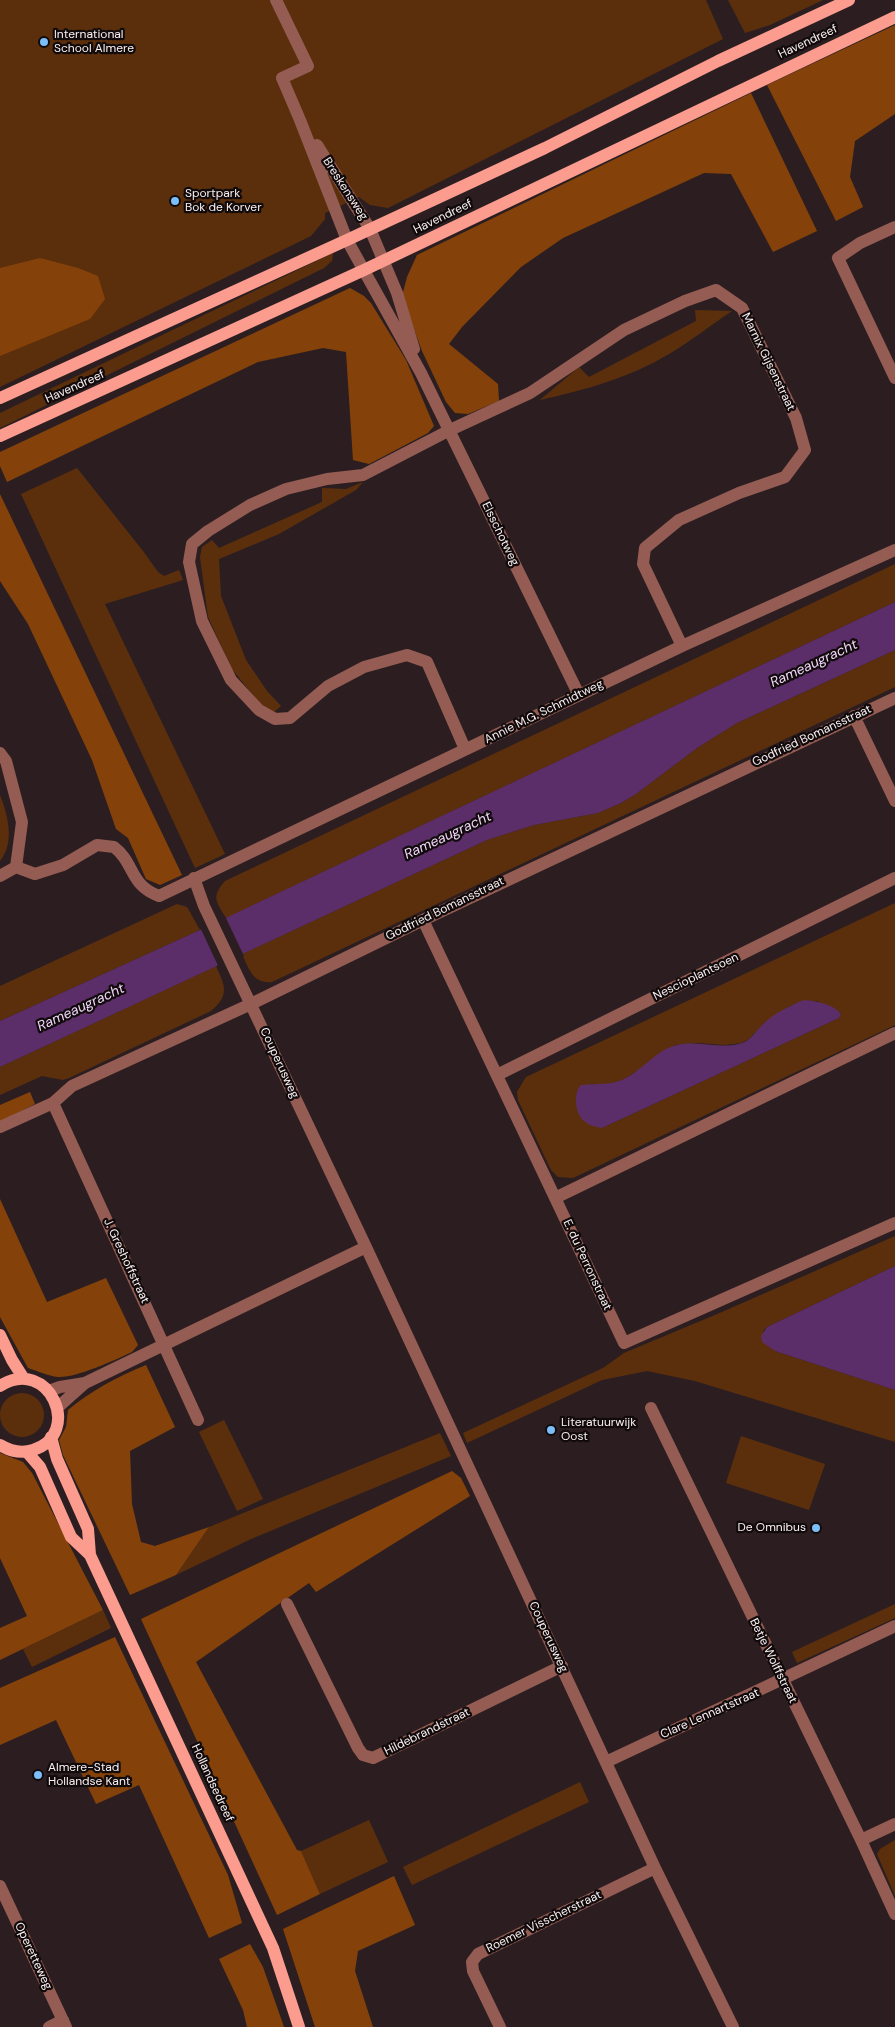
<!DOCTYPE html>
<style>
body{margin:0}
canvas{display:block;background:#2c1e20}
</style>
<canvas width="895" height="2027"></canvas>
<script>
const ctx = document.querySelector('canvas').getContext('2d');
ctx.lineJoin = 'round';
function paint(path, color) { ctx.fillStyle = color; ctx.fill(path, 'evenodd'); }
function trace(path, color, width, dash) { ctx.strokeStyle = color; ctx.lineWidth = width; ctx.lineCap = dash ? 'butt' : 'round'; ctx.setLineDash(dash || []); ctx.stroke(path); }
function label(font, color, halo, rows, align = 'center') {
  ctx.font = font + ' "DM Sans",sans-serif'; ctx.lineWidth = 4.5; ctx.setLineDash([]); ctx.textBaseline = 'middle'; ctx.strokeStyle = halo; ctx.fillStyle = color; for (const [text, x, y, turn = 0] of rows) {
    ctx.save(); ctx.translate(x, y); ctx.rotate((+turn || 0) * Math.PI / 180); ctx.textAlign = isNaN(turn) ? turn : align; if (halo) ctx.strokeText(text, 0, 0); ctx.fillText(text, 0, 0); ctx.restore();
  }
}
paint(new Path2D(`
 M 0,0 L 706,0 L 723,39 L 388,208 L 370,205 L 359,197 L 325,213 L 325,219 L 311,236 L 0,387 Z
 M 728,0 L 823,0 L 770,25 L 745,33 Z
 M 333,253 L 332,261 L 324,268 L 0,428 L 0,413 Z
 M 695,310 L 732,311 C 711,325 691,341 669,354 C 629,378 584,390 540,400 L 579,367 L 589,377 L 696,321 Z
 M 77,468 L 143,551 L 158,572 L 164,576 L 179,570 L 183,580 L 105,604 L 225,854 L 195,868 L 21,494 Z
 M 363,482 L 356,490 L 279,534 L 219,559 L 221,596 L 246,660 L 267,691 L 281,706 L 273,713 L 263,708 L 232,669 L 208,617 L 200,557 L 202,547 L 212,540 L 219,548 L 322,502 L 322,488 L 346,489 Z
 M 895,564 L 895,602 L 226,918 C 216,901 211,897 225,881 Z
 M 895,650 L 895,687 L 272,982 C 253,984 249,969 242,954 L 487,840 L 534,825 L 598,813 L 621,803 L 636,794 L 697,748 L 737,723 Z
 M 0,795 C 8,816 15,842 0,861 Z
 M 895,903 L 895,1025 L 573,1178 L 558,1177 L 551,1170 L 518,1100 L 517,1092 L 526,1077 ZM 817,1001 L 841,1013 L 839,1018 L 602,1128 L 590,1084 L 611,1084 L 625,1079 L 675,1045 L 698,1043 L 725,1045 L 741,1043 L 749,1039 L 763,1024 L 790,1006 Z
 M 177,904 L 187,907 L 200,930 L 0,1021 L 0,986 Z
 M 216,966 C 225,986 230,995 211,1011 L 69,1078 L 63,1080 L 42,1076 L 0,1095 L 0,1067 Z
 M 895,1236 L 895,1266 L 767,1327 L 763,1331 L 775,1351 L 895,1390 L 895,1442 L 695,1381 L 647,1371 L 602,1380 L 467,1443 L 463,1433 L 603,1368 L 624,1353 L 722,1312 Z
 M0 1415a22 22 0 1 1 44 0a22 22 0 1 1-44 0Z
 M 224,1420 L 263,1499 L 237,1511 L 199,1432 Z
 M 440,1433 L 451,1456 L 251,1539 L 176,1575 L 209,1527 Z
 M 741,1436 L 825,1464 L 809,1510 L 726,1483 Z
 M 895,1604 L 895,1618 L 797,1663 L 792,1652 Z
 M 103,1610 L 111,1628 L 32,1667 L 23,1649 Z
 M 580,1782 L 589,1802 L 412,1885 L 403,1867 Z
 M 369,1820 L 388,1862 L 320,1894 L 301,1851 Z
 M 895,1840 L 895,1896 L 877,1854 L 880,1849 Z`), '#5c2f0c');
paint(new Path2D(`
 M 895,25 L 895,114 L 855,141 L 850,177 L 863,207 L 836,221 L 767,85 Z
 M 751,93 L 817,231 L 773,252 L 731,174 L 704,173 L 563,238 L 521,267 L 462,327 L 449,344 L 498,384 L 499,401 L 468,414 L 455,413 L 446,402 L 422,351 L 402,296 L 407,277 L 417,255 Z
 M 40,258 L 78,268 L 98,276 L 105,299 L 90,319 L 0,356 L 0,268 Z
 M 350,288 L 364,296 L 371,303 L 406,360 L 434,426 L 428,433 L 369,464 L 353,460 L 346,352 L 323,348 L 258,362 L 7,482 L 0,466 L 0,452 Z
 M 0,494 L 182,875 L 160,885 L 146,879 L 128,838 L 116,829 L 92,760 L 28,624 L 0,581 Z
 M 30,1092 L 35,1104 L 0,1122 L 0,1105 Z
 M 0,1199 L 47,1302 L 106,1278 L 138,1345 L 132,1352 C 115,1360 76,1378 58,1377 C 48,1376 38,1371 28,1368 L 0,1317 Z
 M 146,1365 L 175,1427 L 130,1451 L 132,1504 L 141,1542 L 155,1546 L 209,1527 L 176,1575 L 130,1595 L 63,1455 L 59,1440 L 66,1427 L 68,1410 C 92,1390 117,1377 146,1365 Z
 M 0,1453 L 23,1462 L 32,1473 L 103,1610 L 0,1660 L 0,1628 L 27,1616 L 0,1558 Z
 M 452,1471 L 461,1478 L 470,1496 L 316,1592 L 309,1583 L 196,1662 L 297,1850 L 301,1851 L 320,1894 L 277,1915 L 141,1619 Z
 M 115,1637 L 228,1875 L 242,1923 L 209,1938 L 139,1785 L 96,1804 L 56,1720 L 0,1745 L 0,1688 Z
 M 394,1876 L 415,1925 L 358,1951 L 355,1971 L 373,2027 L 315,2027 L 283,1929 Z
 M 250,1944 L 263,1967 L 284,2027 L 247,2027 L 243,2010 L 219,1959 Z`), '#84420a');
paint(new Path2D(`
 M 895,602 L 895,650 L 737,723 L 697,748 L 636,794 L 621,803 L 598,813 L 534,825 L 487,840 L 0,1067 L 0,1021 L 200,930 Z
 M 804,1000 C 817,1001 833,1004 841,1014 L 839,1018 L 602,1128 C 595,1127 588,1125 583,1120 C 575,1112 573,1093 581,1085 C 596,1083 612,1086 626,1078 C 643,1069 658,1049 677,1045 C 698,1040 721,1050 742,1043 C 751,1040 755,1032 762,1025 C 773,1014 789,1006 804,1000 Z
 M 895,1266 L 895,1390 L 775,1351 L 762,1342 L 761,1336 L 767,1327 Z`), '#5c2e69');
paint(new Path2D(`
 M 225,916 L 244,956 L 219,968 L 200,927 Z`), '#2c1e20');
trace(new Path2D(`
 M 276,0 L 308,66 L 282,78 L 300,120 L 347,240 L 421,373 L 579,695
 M 317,145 L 370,229 L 397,293 L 414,349
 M 895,227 L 860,243 L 838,258 L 895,378
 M 854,716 L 895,801
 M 465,749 L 427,662 L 407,655 L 364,667 L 328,686 L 290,718 L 275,719 L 259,710 L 231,680 L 202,621 L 189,562 L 192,544 L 208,531 L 250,505 L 286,489 L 327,479 L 363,475 L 450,430 L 530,393 L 624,330 L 685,301 L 716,290 L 742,308 L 796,418 L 805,450 L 785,477 L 739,493 L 679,520 L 645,548 L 643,564 L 682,646
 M 0,753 L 6,761 L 22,822 L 16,867
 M 16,867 L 35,874 L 63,865 L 97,845 L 114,847 C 135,863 129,885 159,896 L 682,646 L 895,550
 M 0,876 L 16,867
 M 194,878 L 204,906 L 366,1247 L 655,1868 L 733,2027
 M 423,920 L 624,1343 L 895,1223
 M 497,1075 L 895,878
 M 53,1103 L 198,1420
 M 0,1127 L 53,1103 L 72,1086 L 251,1004 L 423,920 L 895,698
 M 555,1198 L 895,1033
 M 49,1391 L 60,1387 L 85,1383 L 366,1247
 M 57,1408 L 85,1383
 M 651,1408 L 861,1840 L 895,1914
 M 287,1604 L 358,1748 L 363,1755 L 373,1758 L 562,1666
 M 606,1762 L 895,1626
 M 861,1840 L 895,1824
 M 0,1886 L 66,2027
 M 49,2027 L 63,2020
 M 500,2027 L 473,1971 L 472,1962 L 478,1954 L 655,1868`), '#945c53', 12);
trace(new Path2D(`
 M 0,398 L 347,240 L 545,148 L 718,61 L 849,0
 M 0,436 L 364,270 L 895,17
 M 0,1335 L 12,1360 L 24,1379
 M 0,1386 C 49,1355 84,1434 33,1450 C 21,1454 10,1451 0,1445
 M 51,1437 L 57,1459 L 88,1529 L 90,1555 L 273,1948 L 299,2027
 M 27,1452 L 40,1467 L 71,1537 L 90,1555`), '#fb9c8e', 12);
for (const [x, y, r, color] of [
 [44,42,5,"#7cbef9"],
 [175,201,5,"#7cbef9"],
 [551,1430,5,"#7cbef9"],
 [816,1528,5,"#7cbef9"],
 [38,1775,5,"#7cbef9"]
]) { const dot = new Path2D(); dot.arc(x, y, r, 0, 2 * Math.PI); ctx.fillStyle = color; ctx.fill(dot); trace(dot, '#100a0b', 2); }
label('12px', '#faeff1', '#100a0b', [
 ["International",54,35],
 ["School Almere",54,49],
 ["Sportpark",185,194],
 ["Bok de Korver",185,208],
 ["Literatuurwijk",561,1423],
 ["Oost",561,1437],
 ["De Omnibus",806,1528,"right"],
 ["Almere-Stad",48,1768],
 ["Hollandse Kant",48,1782]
], 'left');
label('12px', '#faeff1', '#100a0b', [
 ["Havendreef",808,42,-25],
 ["Breskensweg",345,189,57],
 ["Havendreef",443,217,-26],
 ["Marnix Gijsenstraat",768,362,64],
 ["Havendreef",75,387,-24],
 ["Elsschotweg",500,534,64],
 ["Annie M.G. Schmidtweg",544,712,-26],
 ["Godfried Bomansstraat",812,736,-25],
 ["Godfried Bomansstraat",445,909,-26],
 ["Nescioplantsoen",696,977,-26],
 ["Couperusweg",279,1063,65],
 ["J. Greshoffstraat",126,1261,65],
 ["E. du Perronstraat",587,1265,65],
 ["Couperusweg",548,1637,65],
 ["Betje Wolffstraat",773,1661,64],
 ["Clare Lennartstraat",710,1714,-24],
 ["Hildebrandstraat",427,1732,-26],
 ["Hollandsedreef",212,1783,65],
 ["Roemer Visscherstraat",544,1922,-26],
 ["Operetteweg",33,1956,65]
]);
label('italic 14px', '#f1d6fa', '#100a0b', [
 ["Rameaugracht",814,664,-25],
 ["Rameaugracht",448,836,-25],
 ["Rameaugracht",81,1008,-25]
]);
</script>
